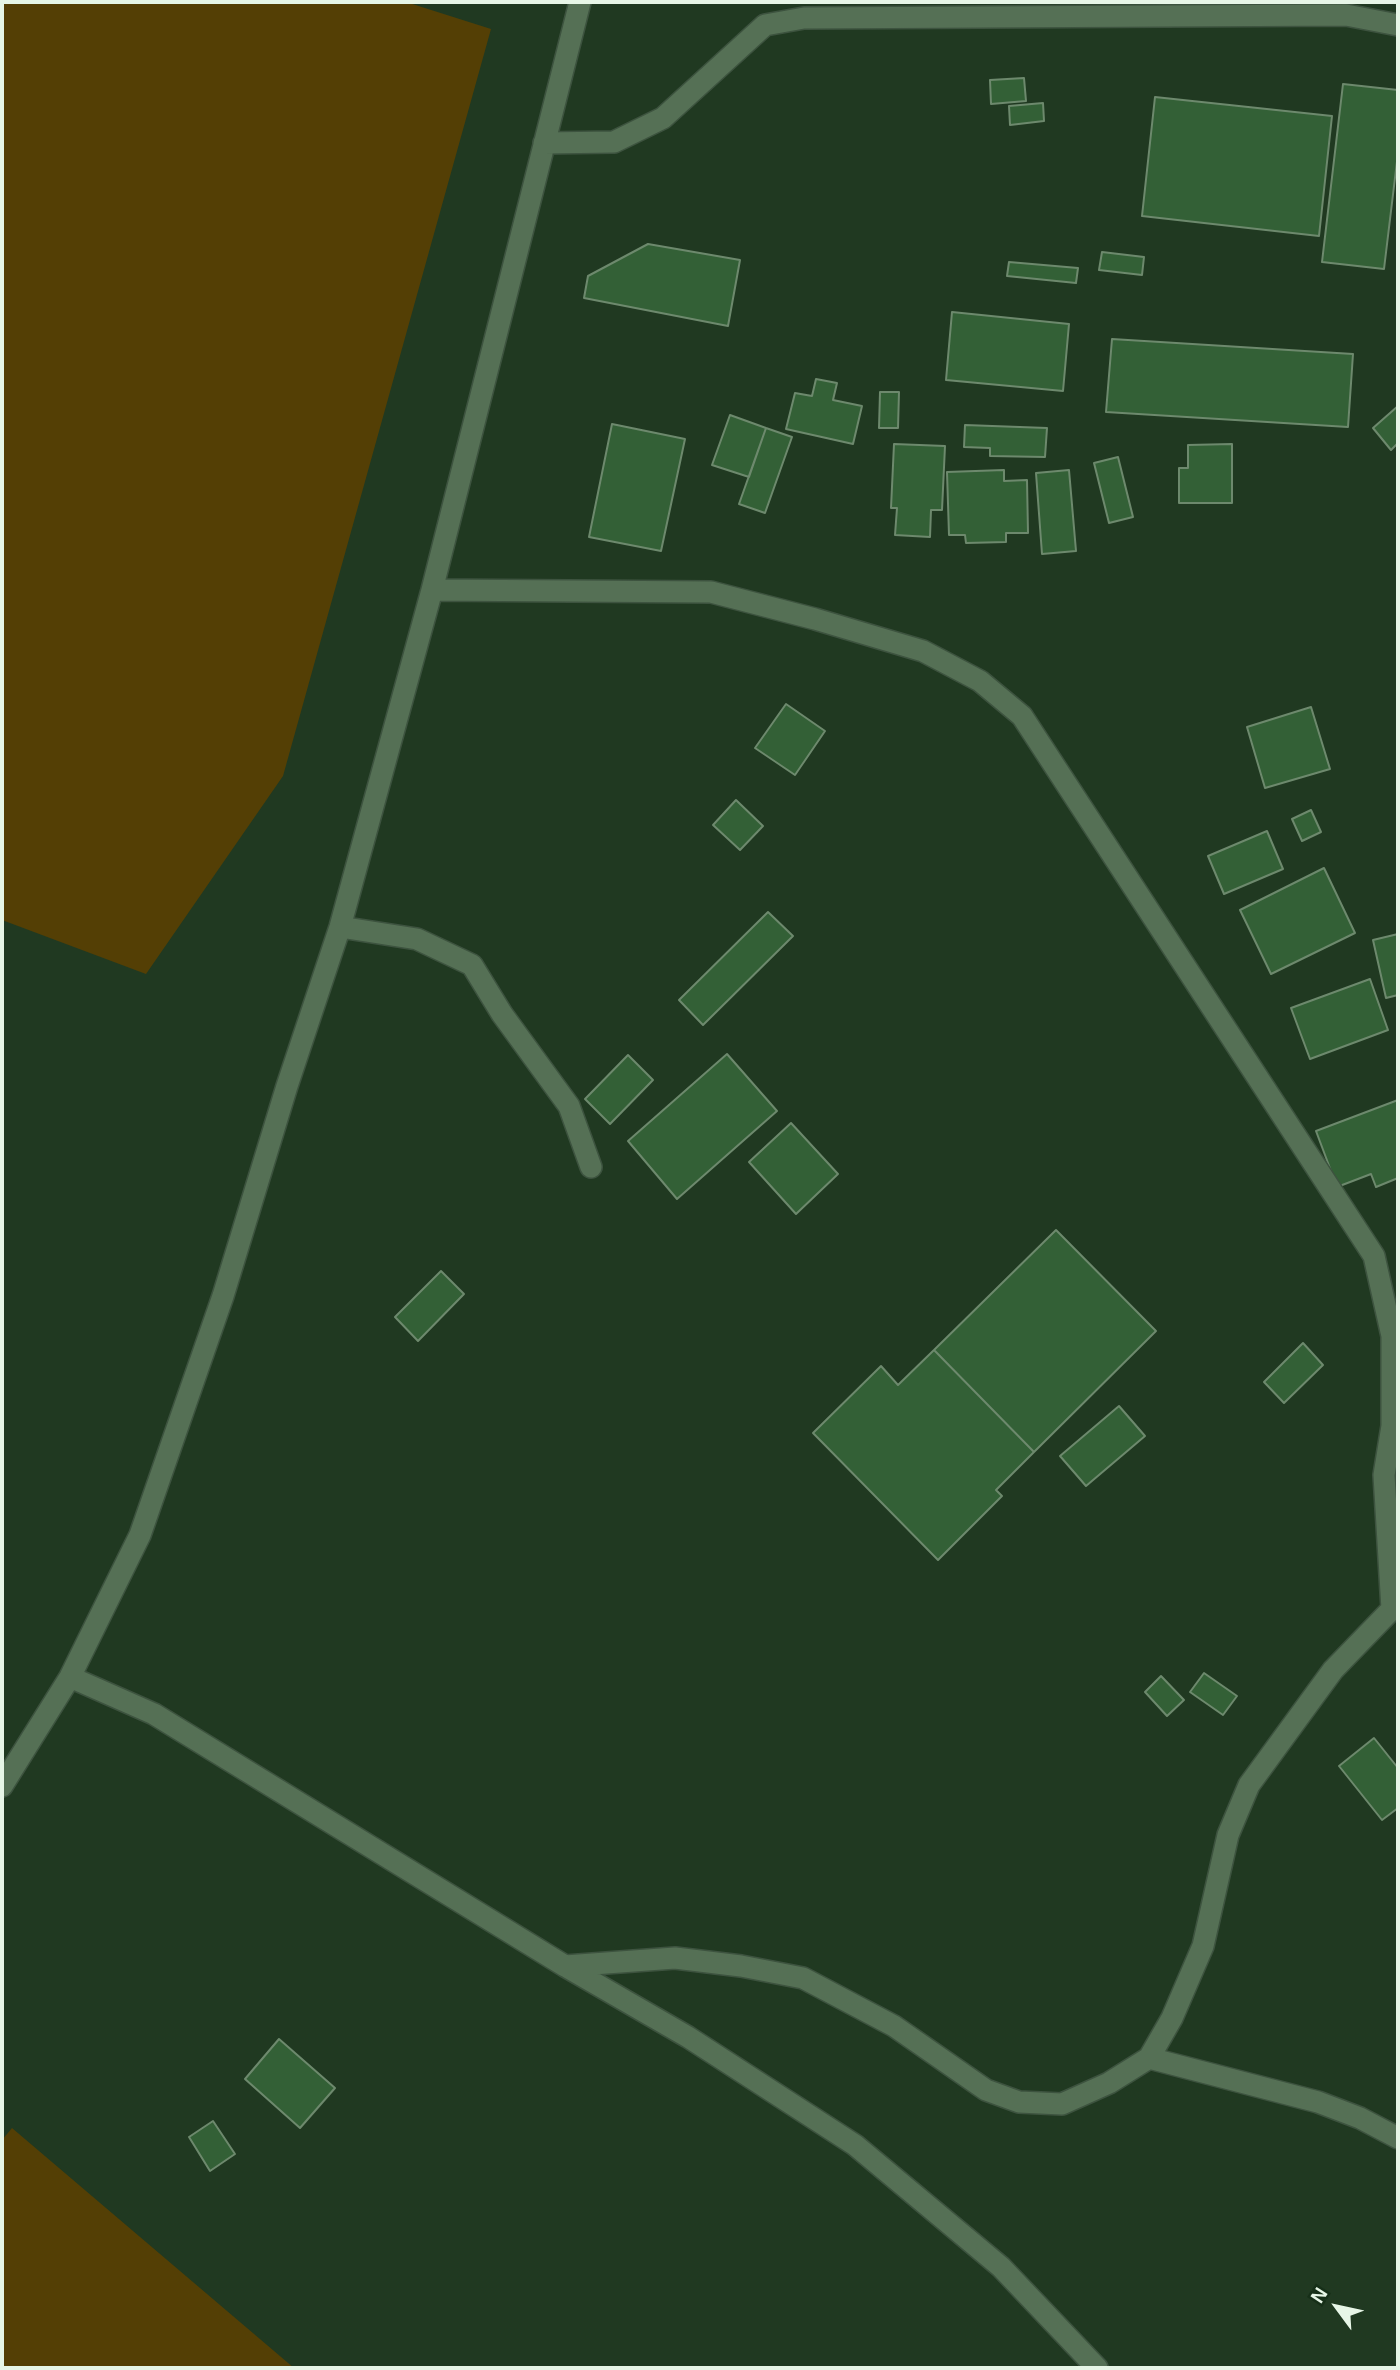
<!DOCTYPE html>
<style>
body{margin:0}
#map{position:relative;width:1400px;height:2370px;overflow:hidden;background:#203921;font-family:Arial,sans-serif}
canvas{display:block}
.frame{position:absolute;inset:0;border:4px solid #e7f6e7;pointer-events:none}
.north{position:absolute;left:1302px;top:2272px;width:70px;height:70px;-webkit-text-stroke:5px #162f18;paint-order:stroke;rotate:303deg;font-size:19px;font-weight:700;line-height:28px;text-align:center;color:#e7f6e7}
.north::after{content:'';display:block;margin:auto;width:24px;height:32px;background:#e7f6e7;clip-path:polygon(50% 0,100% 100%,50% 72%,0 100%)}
</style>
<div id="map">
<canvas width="1400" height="2370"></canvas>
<div class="frame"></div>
<div class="north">N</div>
</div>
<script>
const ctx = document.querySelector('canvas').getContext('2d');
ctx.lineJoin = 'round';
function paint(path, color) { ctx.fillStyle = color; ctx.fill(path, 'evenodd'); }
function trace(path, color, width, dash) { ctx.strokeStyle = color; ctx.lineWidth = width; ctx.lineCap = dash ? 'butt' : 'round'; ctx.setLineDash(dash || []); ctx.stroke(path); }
paint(new Path2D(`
 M 2,2 L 406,2 L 491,29 L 283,776 L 146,974 L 2,920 Z
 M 12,2128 L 294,2368 L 2,2368 L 2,2140 Z`), '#543f05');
const building = new Path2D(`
 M 1024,78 L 1026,101 L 991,104 L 990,80 Z
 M 1343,84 L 1398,90 L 1398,153 L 1384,269 L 1322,262 Z
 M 1155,97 L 1332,116 L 1319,236 L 1142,216 Z
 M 1043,103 L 1044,121 L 1010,125 L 1009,106 Z
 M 648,244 L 740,260 L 728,326 L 584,298 L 588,276 Z
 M 1102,252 L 1144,257 L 1142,275 L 1099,270 Z
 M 1009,262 L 1078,268 L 1076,283 L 1007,276 Z
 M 952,312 L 1069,324 L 1063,391 L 946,380 Z
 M 1112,339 L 1353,354 L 1348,427 L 1106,412 Z
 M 816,379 L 837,383 L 833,400 L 862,406 L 853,444 L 786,429 L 795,393 L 812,396 Z
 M 880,392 L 899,392 L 898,428 L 879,428 Z
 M 1398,406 L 1398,443 L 1391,450 L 1373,428 Z
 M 730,415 L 766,428 L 749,477 L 712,465 Z
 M 612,424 L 685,439 L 661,551 L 589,537 Z
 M 965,425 L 1047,428 L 1045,457 L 990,456 L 990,448 L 964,447 Z
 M 766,428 L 792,437 L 765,513 L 739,504 Z
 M 894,444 L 945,446 L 942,510 L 931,510 L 930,537 L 895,535 L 897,508 L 891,508 Z
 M 1232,444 L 1232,503 L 1179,503 L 1179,468 L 1188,468 L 1188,445 Z
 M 1118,457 L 1133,517 L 1109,523 L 1094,463 Z
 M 1004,470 L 1004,481 L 1027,480 L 1028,533 L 1006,533 L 1006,542 L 966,543 L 965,535 L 949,535 L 947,472 Z
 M 1069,470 L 1076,551 L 1042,554 L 1036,473 Z
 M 786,704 L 825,731 L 795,775 L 755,748 Z
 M 1311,707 L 1330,769 L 1265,788 L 1247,727 Z
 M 736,800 L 763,826 L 740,850 L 713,825 Z
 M 1311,810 L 1321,832 L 1302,841 L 1292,819 Z
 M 1267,831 L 1283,869 L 1224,894 L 1208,856 Z
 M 1324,868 L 1355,933 L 1271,974 L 1240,910 Z
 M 768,912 L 793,936 L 703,1025 L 679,1000 Z
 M 1398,934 L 1398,995 L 1386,998 L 1373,940 Z
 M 1370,979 L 1388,1030 L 1310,1059 L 1291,1008 Z
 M 727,1054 L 777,1111 L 677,1199 L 628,1141 Z
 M 628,1055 L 653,1080 L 610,1124 L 585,1099 Z
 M 1398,1100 L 1398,1178 L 1376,1187 L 1371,1174 L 1337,1187 L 1316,1131 Z
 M 791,1123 L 838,1174 L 796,1214 L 749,1162 Z
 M 1056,1230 L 1156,1331 L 1034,1452 L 934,1350 Z
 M 441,1271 L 464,1294 L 418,1341 L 395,1317 Z
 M 1303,1343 L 1323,1365 L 1284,1403 L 1264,1382 Z
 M 934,1350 L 1034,1452 L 996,1490 L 1002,1496 L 938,1560 L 813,1433 L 881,1366 L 898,1385 Z
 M 1119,1406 L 1145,1436 L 1086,1486 L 1060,1456 Z
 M 1204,1673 L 1237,1696 L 1223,1715 L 1190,1692 Z
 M 1161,1676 L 1184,1700 L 1167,1716 L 1145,1692 Z
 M 1374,1738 L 1398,1768 L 1398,1808 L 1382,1820 L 1339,1766 Z
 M 279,2039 L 335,2088 L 300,2128 L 245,2079 Z
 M 213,2121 L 235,2154 L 210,2171 L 189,2137 Z`);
paint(building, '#336036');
trace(building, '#6d896d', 2);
const minor = new Path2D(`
 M 544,143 L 614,142 L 663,118 L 765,25 L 804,18 L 1346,15 L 1398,25
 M 432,590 L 711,592 L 815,619 L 923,651 L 980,681 L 1022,716 L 1374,1256 L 1392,1336 L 1392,1426 L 1384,1475 L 1392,1609 L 1333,1670 L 1249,1785 L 1228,1835 L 1203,1946 L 1172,2018 L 1149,2058 L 1109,2083 L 1062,2104 L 1019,2102 L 986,2090 L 894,2026 L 803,1978 L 741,1966 L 675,1958 L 565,1966
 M 340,927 L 417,939 L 472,965 L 502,1014 L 569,1106 L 591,1167
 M 70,1677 L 154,1714 L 565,1966 L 688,2037 L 855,2145 L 1001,2267 L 1097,2368
 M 2,1786 L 70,1677 L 140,1535 L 223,1296 L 287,1086 L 340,927 L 432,590 L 580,2
 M 1149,2058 L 1318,2102 L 1360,2118 L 1398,2138`);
trace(minor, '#3d533f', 24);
trace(minor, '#557055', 21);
</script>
